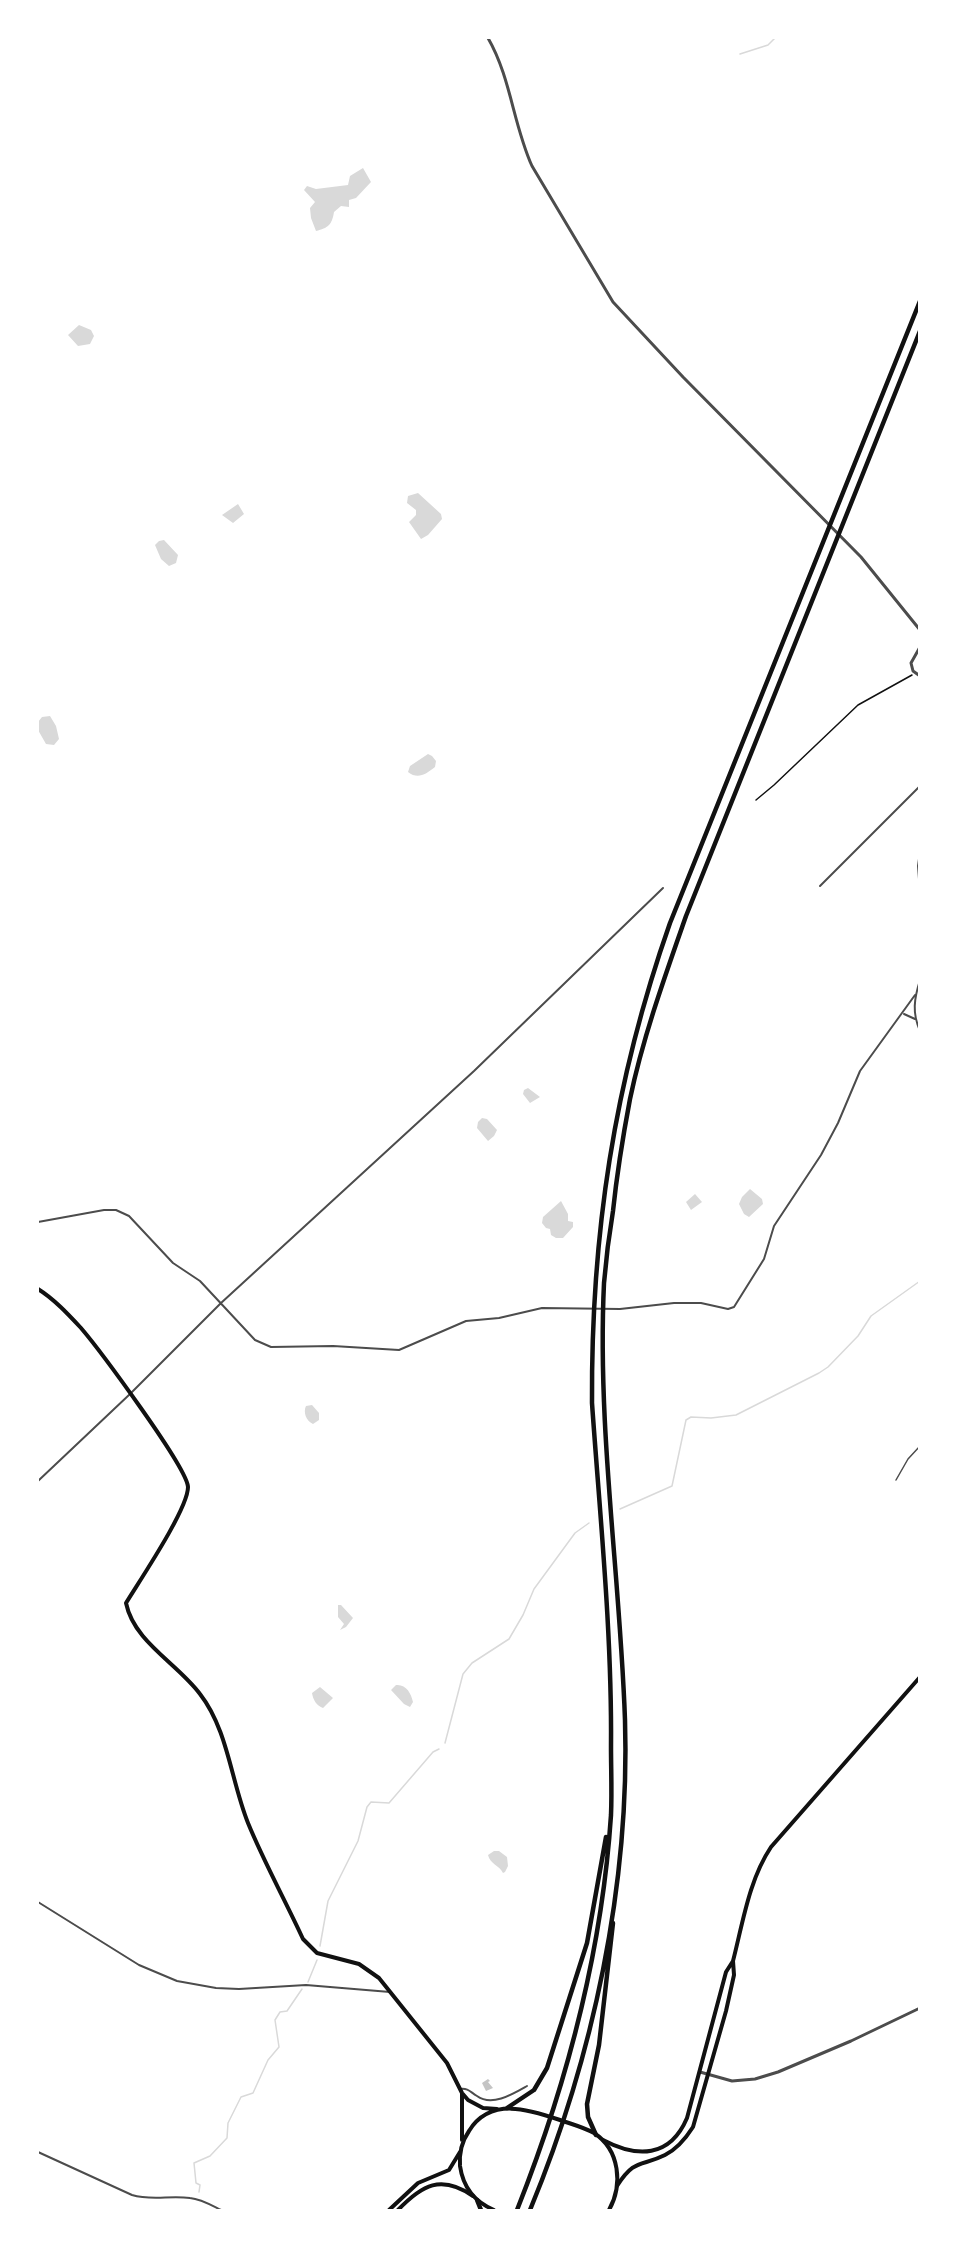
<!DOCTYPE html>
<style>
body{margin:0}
#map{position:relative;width:957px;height:2248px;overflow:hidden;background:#fff;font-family:"Space Grotesk",sans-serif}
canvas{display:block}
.frame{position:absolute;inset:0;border:39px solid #fff;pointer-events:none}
</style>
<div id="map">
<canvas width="957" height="2248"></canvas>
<div class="frame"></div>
</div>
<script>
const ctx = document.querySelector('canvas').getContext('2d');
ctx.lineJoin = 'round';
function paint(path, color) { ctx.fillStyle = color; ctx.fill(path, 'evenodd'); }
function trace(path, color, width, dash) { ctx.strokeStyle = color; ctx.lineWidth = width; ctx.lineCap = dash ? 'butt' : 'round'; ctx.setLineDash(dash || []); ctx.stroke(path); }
paint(new Path2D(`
 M 363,168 L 371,182 L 356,198 L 349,200 L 349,207 L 341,206 L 334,212 C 332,225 328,228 316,231 L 311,218 L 310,208 L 315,202 L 304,190 L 307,186 L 316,189 L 348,185 L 350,176 Z
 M 79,325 L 91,330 L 94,336 L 90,344 L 78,346 L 68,335 Z
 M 418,493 L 441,514 L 442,519 L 428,535 L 421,539 L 409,522 L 416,515 L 416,510 L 407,503 L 408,496 Z
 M 238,504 L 244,514 L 233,523 L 222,515 Z
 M 164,540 L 178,555 L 176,563 L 169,566 L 161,559 L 155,545 L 159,541 Z
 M 50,716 L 56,726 L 59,739 L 54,745 L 46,744 L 38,730 L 38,722 L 42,717 Z
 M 428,754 L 432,756 L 436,761 L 435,767 C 426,774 418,780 408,772 L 410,766 Z
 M 528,1088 L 540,1097 L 530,1103 L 523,1094 L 524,1090 Z
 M 482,1118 L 487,1119 L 497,1130 L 494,1136 L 488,1141 L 477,1128 L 478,1122 Z
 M 750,1189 L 762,1199 L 763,1204 L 749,1217 L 744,1214 L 739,1204 L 742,1197 Z
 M 695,1194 L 702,1202 L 691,1210 L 686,1202 Z
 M 561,1201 L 568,1214 L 568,1221 L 573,1222 L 573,1227 L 563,1238 L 556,1238 L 551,1235 L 550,1229 L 546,1228 L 542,1223 L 543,1217 Z
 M 312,1405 L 319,1413 L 319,1420 L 313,1424 C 306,1421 303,1412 306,1406 Z
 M 338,1605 L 341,1605 L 353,1618 L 346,1627 L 340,1630 L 344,1624 L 338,1617 Z
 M 396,1685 C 406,1684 411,1693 413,1702 L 410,1707 L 404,1704 L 391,1690 Z
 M 320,1687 L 333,1698 L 323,1708 C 317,1706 313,1700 312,1693 Z
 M 494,1851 L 499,1851 L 507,1857 L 508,1866 L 505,1872 L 503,1873 C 499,1865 490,1864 488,1855 Z`), '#d9d9d9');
trace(new Path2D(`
 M 740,54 L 768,45 L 775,38
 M 620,1509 L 672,1486 L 686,1420 L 691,1417 L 711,1418 L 736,1415 L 819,1373 L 828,1367 L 858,1336 L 871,1316 L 920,1281
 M 445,1743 L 463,1674 L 472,1663 L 509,1639 L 523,1615 L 534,1589 L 575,1533 L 589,1523
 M 320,1946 L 328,1901 L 358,1841 L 367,1807 L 371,1802 L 389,1803 L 433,1752 L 439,1749
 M 308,1982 L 317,1960
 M 199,2192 L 200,2185 L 196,2183 L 194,2163 L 210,2156 L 227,2138 L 228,2123 L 241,2097 L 253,2093 L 268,2060 L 279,2047 L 275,2020 L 280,2012 L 287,2011 L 302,1989`), '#d9d9d9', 1.5);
paint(new Path2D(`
 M 488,2079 L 490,2081 L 488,2082 L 493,2088 L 486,2091 L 482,2083 Z`), '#c4c4c4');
trace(new Path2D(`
 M 756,800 L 774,785 L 858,705 L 912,675`), '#111', 1.5);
trace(new Path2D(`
 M 896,1480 L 908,1459 L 920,1446`), '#4c4c4c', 1.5);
trace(new Path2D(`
 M 920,852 L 918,866 L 920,892
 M 820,886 L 920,786
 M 920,980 C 914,999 912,1013 920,1031
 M 904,1014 L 915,1019
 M 38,1222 L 104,1210 L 116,1210 L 129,1216 L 173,1263 L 200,1281 L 255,1340 L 271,1347 L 333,1346 L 399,1350 L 466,1321 L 499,1318 L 542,1308 L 620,1309 L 674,1303 L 701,1303 L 728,1309 L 734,1307 L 764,1259 L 774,1226 L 821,1155 L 838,1123 L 860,1071 L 915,995
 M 38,1481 L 130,1394 L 221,1303 L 474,1071 L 663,888
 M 38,1902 L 139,1965 L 177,1981 L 216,1988 L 239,1989 L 306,1985 L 390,1992
 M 460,2089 C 469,2088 470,2092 477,2096 C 492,2107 513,2094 527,2086
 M 38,2152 L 132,2195 C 152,2201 170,2195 190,2198 C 201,2199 211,2205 221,2210`), '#4c4c4c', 2);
trace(new Path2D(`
 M 488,38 C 511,78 513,124 532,166 L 613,302 L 683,377 L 861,557 L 920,630
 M 920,647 L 911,663 L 913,671 L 920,676
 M 700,2072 L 732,2081 L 755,2079 L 778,2072 L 851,2041 L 920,2008`), '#4c4c4c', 3);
trace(new Path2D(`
 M 603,2140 C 637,2158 670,2158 687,2118 L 726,1972 L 733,1961 C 743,1922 749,1880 771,1847 L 920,1677
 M 617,2186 C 635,2158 641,2167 665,2155 C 677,2149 686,2138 693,2127 L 726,2011 L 734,1975 L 733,1961
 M 389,2210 L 418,2183 L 449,2170 L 460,2152
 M 398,2210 C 422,2185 441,2174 473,2196`), '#111', 4);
trace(new Path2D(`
 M 38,1289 C 54,1299 68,1314 81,1328 C 98,1348 187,1467 188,1487 C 188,1509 140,1580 126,1603 C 134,1642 177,1663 200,1694 C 228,1730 231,1781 248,1823 C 264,1862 285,1900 303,1939 L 317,1953 L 359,1964 L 379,1978 L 447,2063 L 462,2093 L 468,2100 L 483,2108 L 497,2109
 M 462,2094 L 462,2140
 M 494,2210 C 475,2202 463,2187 460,2166 C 459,2153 462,2141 469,2131 C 490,2097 529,2109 560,2120 C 571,2124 583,2127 594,2133 C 620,2150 623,2185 609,2210`), '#111', 4);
trace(new Path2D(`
 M 507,2108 L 534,2090 L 547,2068 L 587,1943 L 606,1837
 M 596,2135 L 588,2117 L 587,2104 L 599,2045 L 613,1923
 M 477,2200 L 481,2210
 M 517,2210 C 567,2084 602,1951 611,1815 C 612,1792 611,1769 611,1747 C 612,1632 600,1517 592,1403 C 591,1235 614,1082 670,923 L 920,301
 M 530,2210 C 593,2058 630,1885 625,1720 C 620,1574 597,1429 604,1283 C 606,1259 609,1235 613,1211 C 617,1173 623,1136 630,1099 C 643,1037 665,976 686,916 L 920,331`), '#111', 4.5);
</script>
